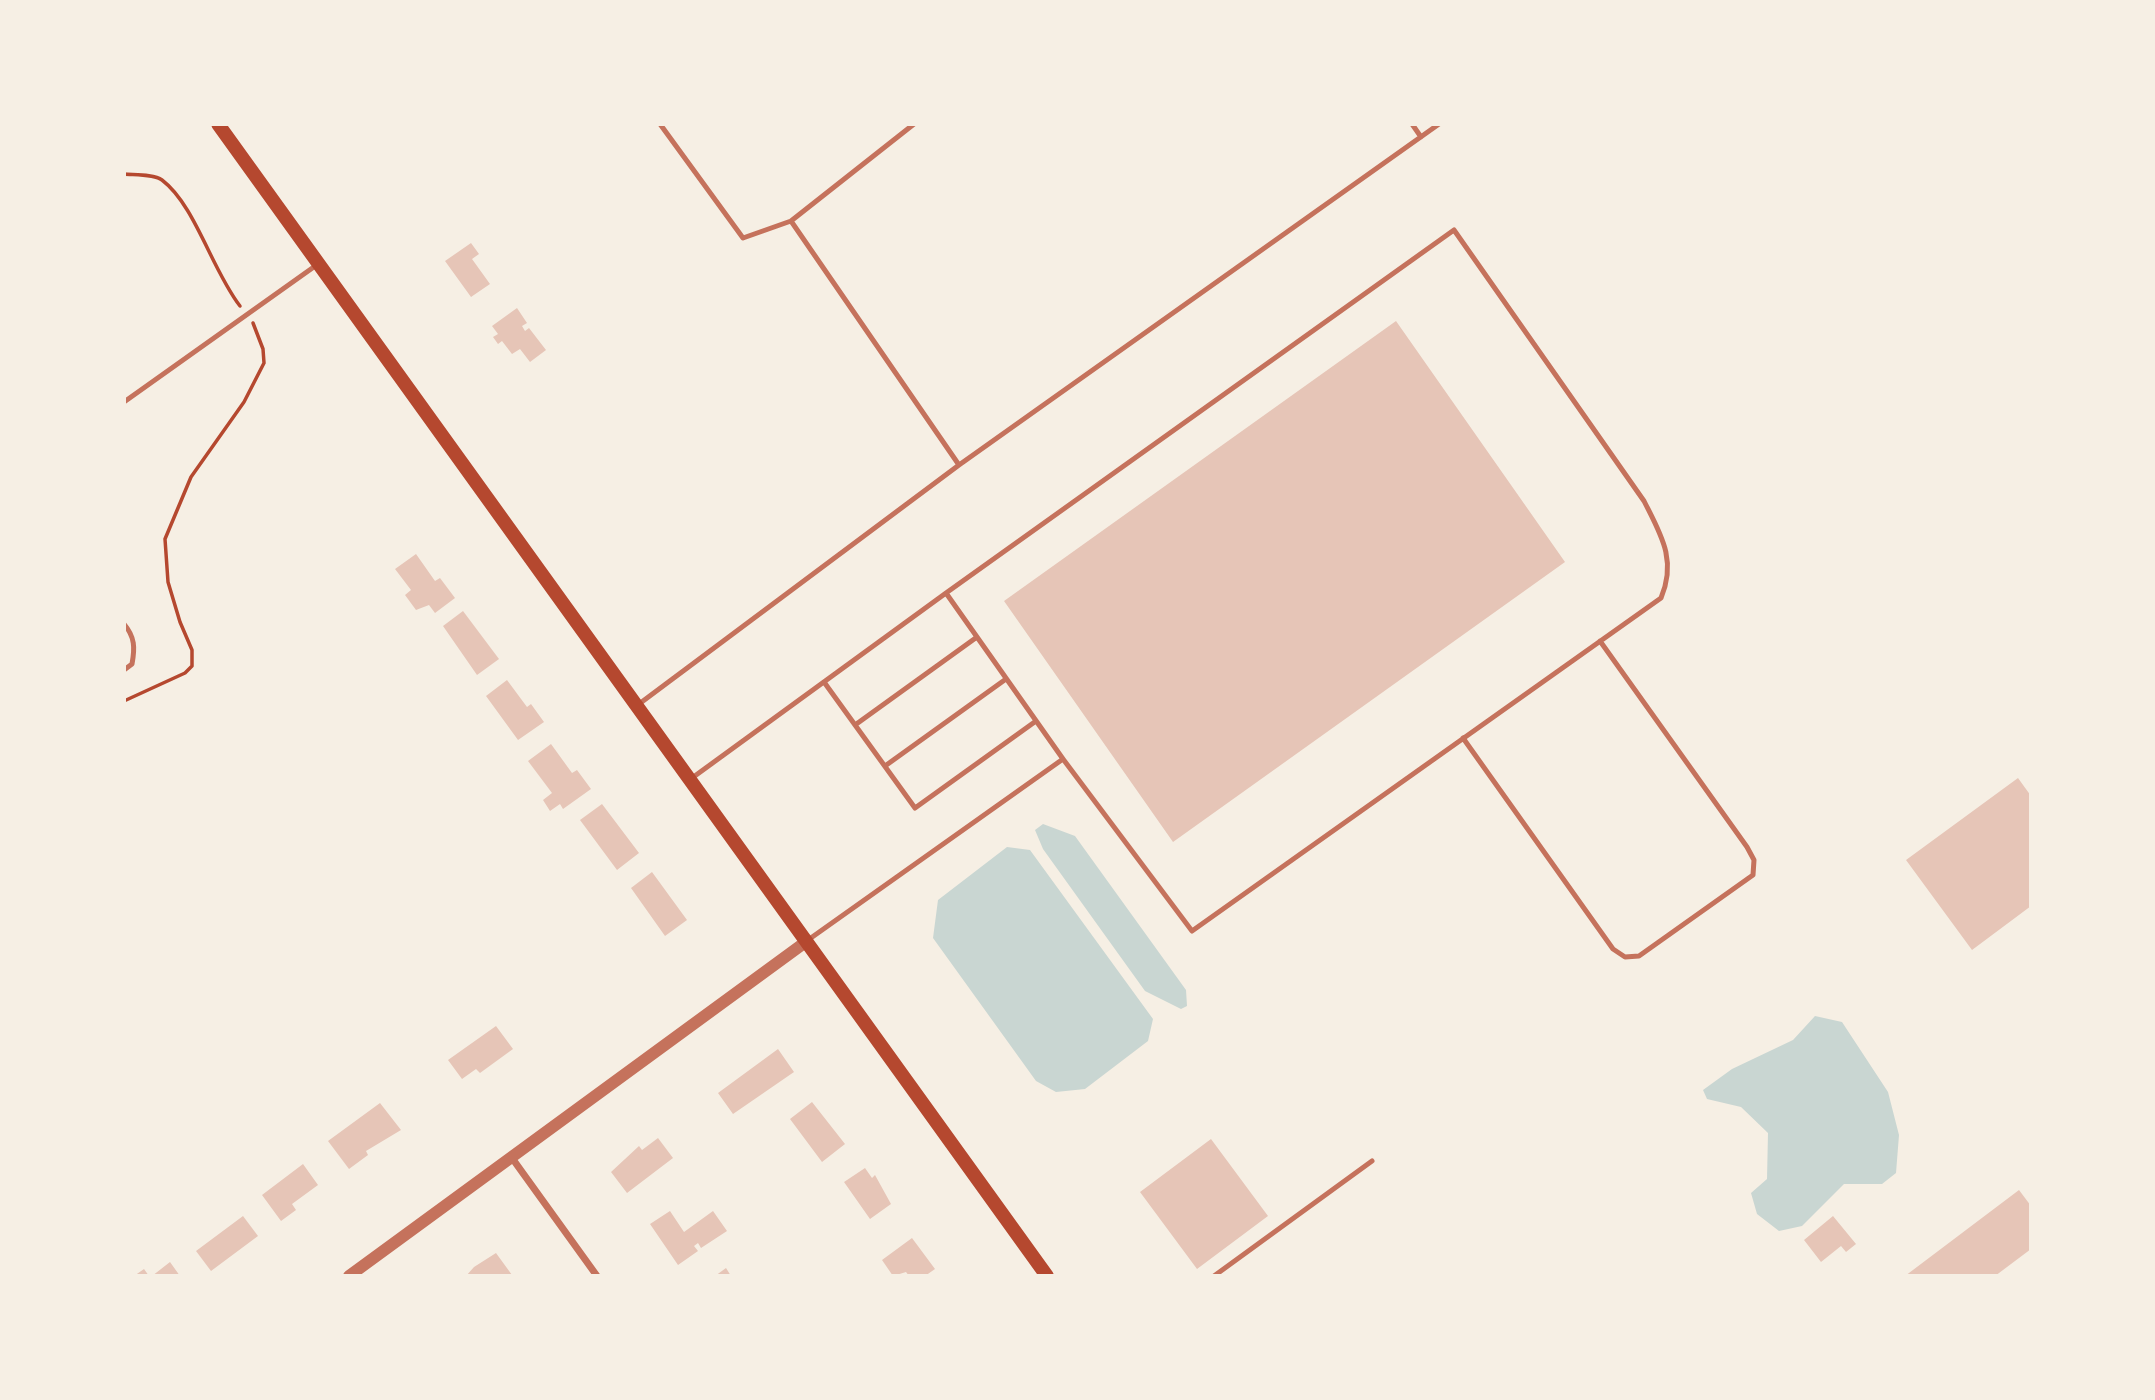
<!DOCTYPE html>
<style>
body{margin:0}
#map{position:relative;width:2155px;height:1400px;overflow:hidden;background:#f6efe4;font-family:"Varela Round",sans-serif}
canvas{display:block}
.frame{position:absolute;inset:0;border:126px solid #f6efe4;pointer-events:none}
</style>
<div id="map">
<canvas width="2155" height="1400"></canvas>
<div class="frame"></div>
</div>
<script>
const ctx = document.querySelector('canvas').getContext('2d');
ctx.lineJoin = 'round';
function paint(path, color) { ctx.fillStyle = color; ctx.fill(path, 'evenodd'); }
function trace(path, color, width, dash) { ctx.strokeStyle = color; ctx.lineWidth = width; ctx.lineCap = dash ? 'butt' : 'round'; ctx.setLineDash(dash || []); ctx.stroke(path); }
paint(new Path2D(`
 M 1043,824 L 1075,836 L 1186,990 L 1187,1006 L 1181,1009 L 1145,991 L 1043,849 L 1035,830 Z
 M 1007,847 L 1030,850 L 1153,1019 L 1148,1041 L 1085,1089 L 1056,1092 L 1036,1081 L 933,938 L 938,900 Z
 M 1815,1016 L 1842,1022 L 1888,1092 L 1899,1135 L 1896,1173 L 1882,1184 L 1844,1184 L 1802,1226 L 1779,1231 L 1757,1214 L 1751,1193 L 1767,1179 L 1768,1133 L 1741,1107 L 1707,1099 L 1703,1090 L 1732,1069 L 1793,1040 Z`), '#c9d6d2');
paint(new Path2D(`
 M 471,243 L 479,254 L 472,259 L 490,284 L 471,297 L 445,261 Z
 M 517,308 L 527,323 L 522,326 L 525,331 L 529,328 L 546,350 L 530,362 L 520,349 L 512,354 L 502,341 L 498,344 L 493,337 L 498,334 L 492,326 Z
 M 1396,321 L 1565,562 L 1173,842 L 1004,601 Z
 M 416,554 L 435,581 L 440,578 L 455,598 L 435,613 L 429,605 L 416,610 L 405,595 L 411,590 L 395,569 Z
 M 463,611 L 499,659 L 477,675 L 443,626 Z
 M 507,680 L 527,707 L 531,704 L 544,722 L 518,740 L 486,696 Z
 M 551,744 L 572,773 L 577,770 L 591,789 L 563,809 L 560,804 L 550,811 L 543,800 L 552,793 L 528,761 Z
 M 2018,778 L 2031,796 L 2031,906 L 1972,950 L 1906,860 Z
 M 602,804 L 639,853 L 617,870 L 580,820 Z
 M 652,872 L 687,920 L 665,936 L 631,888 Z
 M 496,1026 L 513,1049 L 480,1073 L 476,1069 L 462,1079 L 448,1060 Z
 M 778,1049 L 794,1072 L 733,1114 L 718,1093 Z
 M 812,1102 L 845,1144 L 822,1162 L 790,1119 Z
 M 380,1103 L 401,1130 L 366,1151 L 368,1155 L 349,1169 L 328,1141 Z
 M 658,1138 L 673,1158 L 627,1193 L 611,1172 L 639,1146 L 642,1150 Z
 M 1211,1139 L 1268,1216 L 1197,1269 L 1140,1192 Z
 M 303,1164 L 318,1185 L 292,1204 L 296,1210 L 281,1221 L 262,1195 Z
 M 865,1168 L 872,1178 L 875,1175 L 891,1204 L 870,1219 L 844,1182 Z
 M 2019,1190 L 2031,1206 L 2031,1249 L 1995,1276 L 1905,1276 Z
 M 670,1211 L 684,1232 L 713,1211 L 727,1231 L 701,1248 L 698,1243 L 694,1246 L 698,1251 L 678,1265 L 650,1224 Z
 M 243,1216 L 258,1236 L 211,1271 L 196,1251 Z
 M 1833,1216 L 1856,1244 L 1846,1252 L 1841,1246 L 1821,1262 L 1804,1240 Z
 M 912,1238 L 935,1269 L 925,1276 L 909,1276 L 906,1272 L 893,1276 L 882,1260 Z
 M 496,1253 L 512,1275 L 466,1276 L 474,1267 Z
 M 170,1262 L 180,1276 L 152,1276 Z
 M 726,1268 L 731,1276 L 715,1276 Z
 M 144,1269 L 149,1276 L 134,1276 Z`), '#e6c5b7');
trace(new Path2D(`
 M 124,174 C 134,175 154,174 162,180 C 195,205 212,270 240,306
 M 124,701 L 185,673 L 192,666 L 192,650 L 180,622 L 168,582 L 165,539 L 191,477 L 244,402 L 264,363 L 263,349 L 253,323`), '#b5482f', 3.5);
trace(new Path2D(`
 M 660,124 L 743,238 L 791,221
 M 914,124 L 791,221 L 959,465
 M 1412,124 L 1421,137
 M 124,402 L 318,264
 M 946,593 L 1454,230 L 1644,501 C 1661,535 1677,560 1661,598 L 1192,931 L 1063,759
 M 124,624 C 135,637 135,648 132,664 L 124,670
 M 824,682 L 915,808 L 1036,721
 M 639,704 L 959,465 L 1439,124
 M 855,725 L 977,637
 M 1463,738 L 1613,949 L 1625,957 L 1639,956 L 1753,875 L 1754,860 L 1747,847 L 1600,641
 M 885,766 L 1006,679
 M 692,778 L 946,593 L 1063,759 L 808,940
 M 1214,1276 L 1372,1161`), '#c5725c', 5);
trace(new Path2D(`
 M 512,1158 L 597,1276`), '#c5725c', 7);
trace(new Path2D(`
 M 349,1276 L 807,941`), '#c5725c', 12);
trace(new Path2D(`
 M 218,124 L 1047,1276`), '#b5482f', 14);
</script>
